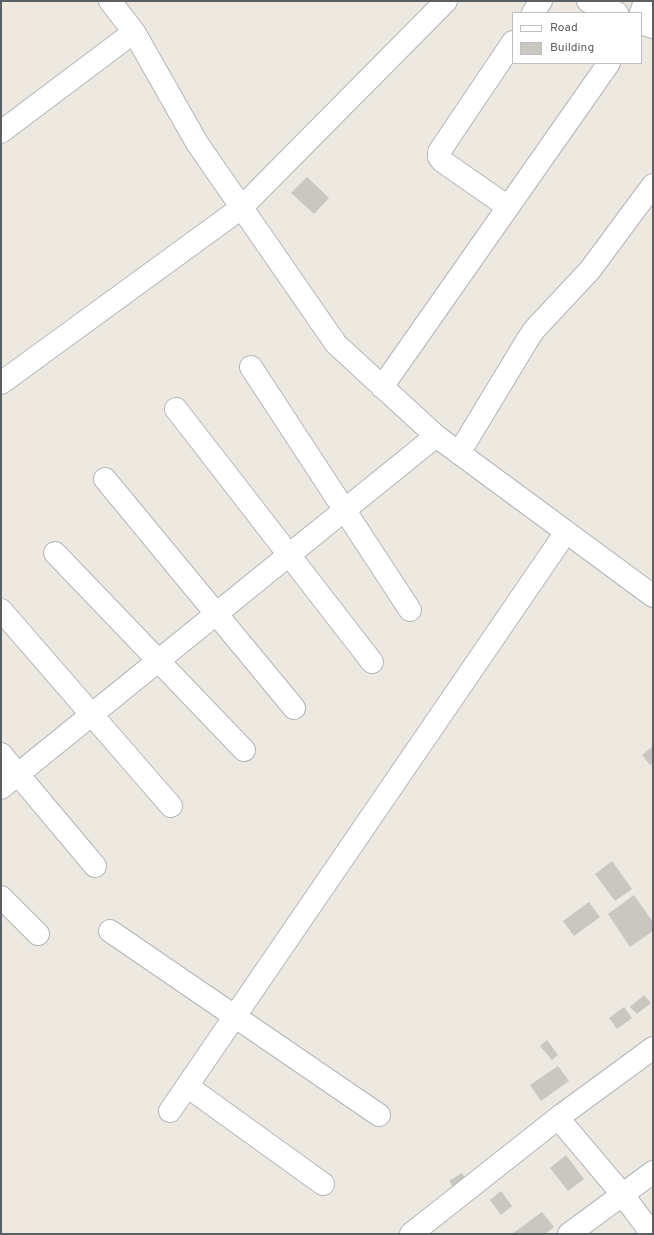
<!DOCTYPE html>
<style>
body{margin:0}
#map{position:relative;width:654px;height:1235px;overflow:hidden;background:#ede9e1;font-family:Overpass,sans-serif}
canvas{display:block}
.frame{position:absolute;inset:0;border:2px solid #5a5f63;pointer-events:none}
.legend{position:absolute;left:512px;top:12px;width:130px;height:52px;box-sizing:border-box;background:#fff;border:1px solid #bdbfc1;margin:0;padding:5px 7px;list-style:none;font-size:12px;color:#5a5f63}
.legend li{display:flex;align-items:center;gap:8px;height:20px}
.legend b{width:20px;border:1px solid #bdbfc1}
</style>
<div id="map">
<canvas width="654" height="1235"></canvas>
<div class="frame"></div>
<ul class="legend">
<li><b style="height:5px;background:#fff"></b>Road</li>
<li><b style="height:11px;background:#cac6c0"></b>Building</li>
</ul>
</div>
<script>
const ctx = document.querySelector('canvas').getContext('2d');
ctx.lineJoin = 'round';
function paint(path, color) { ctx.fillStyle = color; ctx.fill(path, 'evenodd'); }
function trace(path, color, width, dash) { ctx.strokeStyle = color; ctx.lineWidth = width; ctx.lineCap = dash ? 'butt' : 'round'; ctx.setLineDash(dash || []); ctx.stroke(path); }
paint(new Path2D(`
 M 307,177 L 329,198 L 314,214 L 291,193 Z
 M 653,746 L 653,763 L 650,765 L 642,755 Z
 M 612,861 L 632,889 L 615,901 L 595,874 Z
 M 634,895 L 653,922 L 653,931 L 630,947 L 608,914 Z
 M 589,902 L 600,917 L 574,936 L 563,921 Z
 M 644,995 L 651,1003 L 637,1014 L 630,1007 Z
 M 624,1007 L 632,1018 L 617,1029 L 609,1018 Z
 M 547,1040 L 558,1055 L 552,1060 L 540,1046 Z
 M 558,1066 L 569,1081 L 541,1101 L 530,1085 Z
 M 566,1155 L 584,1179 L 568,1191 L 550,1168 Z
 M 462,1173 L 470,1185 L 458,1194 L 449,1181 Z
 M 501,1191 L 512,1206 L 501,1215 L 490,1200 Z
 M 542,1212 L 554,1227 L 545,1234 L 512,1234 Z`), '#cac6c0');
const minor = new Path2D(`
 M 110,1 L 134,32 L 197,143 L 336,344 L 436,436 L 653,596
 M 588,1 L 617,13
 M 533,13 L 541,1
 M 641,13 L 645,1
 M 641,23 L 653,27
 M 1,132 L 134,32
 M 508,207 L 442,161 L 439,157 L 439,152 L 513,42
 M 251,367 L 410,610
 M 1,383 L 241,208 L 446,1
 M 382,387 L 609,63
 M 176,409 L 372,662
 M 459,453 L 528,339 L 534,330 L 590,270 L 653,185
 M 105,479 L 294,708
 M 55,553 L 244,750
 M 1,610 L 171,806
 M 1,754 L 95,866
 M 1,788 L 436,436
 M 1,897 L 38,934
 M 110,931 L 379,1115
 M 187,1086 L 323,1184
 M 170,1111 L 566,532
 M 558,1118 L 623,1195 L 652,1234
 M 411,1234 L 563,1114 L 653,1048
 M 569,1234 L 653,1172`);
trace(minor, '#b2b6b9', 24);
trace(minor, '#fff', 22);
</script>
